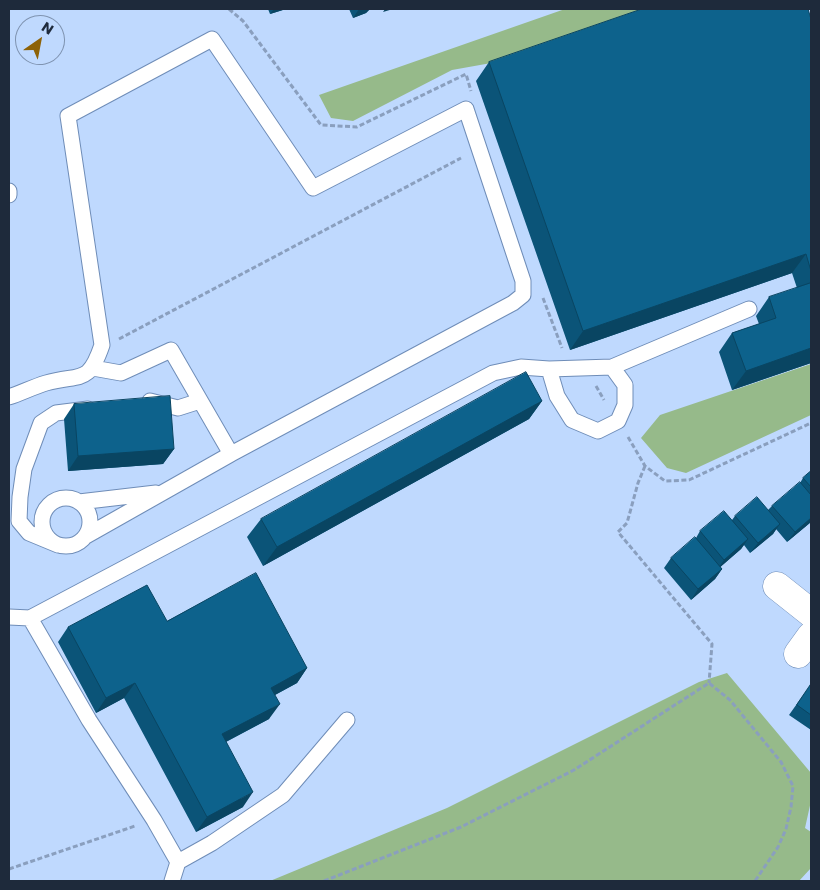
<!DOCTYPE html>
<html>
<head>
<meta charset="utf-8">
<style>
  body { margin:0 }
  #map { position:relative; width:820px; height:890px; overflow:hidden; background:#bfd9fe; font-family:Poppins,sans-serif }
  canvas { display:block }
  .frame { position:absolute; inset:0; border:10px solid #1e2a3b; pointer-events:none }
  .north { position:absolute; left:15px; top:15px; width:50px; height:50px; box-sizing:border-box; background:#bfd9fe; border:1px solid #7f93b0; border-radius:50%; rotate:33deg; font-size:14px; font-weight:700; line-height:20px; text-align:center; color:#1e2a3b }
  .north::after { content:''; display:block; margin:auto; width:18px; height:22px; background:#8d6207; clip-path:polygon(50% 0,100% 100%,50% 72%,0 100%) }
</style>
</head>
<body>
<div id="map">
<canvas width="820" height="890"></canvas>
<div class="frame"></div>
<div class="north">N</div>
</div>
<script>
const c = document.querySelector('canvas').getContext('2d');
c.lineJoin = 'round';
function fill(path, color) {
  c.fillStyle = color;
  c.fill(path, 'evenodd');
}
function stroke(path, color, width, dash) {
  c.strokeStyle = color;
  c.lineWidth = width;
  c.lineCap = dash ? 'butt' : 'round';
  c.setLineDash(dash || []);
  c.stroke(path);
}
fill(new Path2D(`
  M565 9H662L536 55 452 70 353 121 331 118 319 95Z
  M811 364V415L686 473 667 468 641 438 660 415Z
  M727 673 811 773V801L805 828 811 832V868L799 881H270L447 808 699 682Z`), '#96ba8a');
const lane = new Path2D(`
  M9 191V195
  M549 369 557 396 572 420 598 431 618 421 625 405V385L612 367
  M9 397C21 393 33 387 46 383 81 373 88 386 102 345L68 116 212 39 313 188 466 109 523 281V295L513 303 231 454 171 350 121 373 93 368
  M150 401 178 408 200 401
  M42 522a24 24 0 1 1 48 0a24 24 0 1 1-48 0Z
  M79 502 156 493
  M86 536 231 454
  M58 545 29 533 19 521 20 497 24 469 41 423 56 413 88 409
  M9 617 30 618 493 373 521 367 549 369 612 367 749 309
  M30 618 89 720 154 820 178 862 172 881
  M178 862 212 843 283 795 347 720`);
const street = new Path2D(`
  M777 586 811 613
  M798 654 811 636`);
stroke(lane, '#6f8db8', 17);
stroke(street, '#6f8db8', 29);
stroke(new Path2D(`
  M229 9 243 21 321 125 357 127 466 74 471 91
  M543 298 562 348
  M119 339 461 158
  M596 386 604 400
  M628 437 645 466 665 481 689 480 811 423
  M645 466 638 483 627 523 618 532 712 644 709 683
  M9 869 135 826
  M324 881 461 827 574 770 709 683 730 700 781 762 793 786 791 807 786 829 778 847 755 881`), '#8a9fbe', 3, [5, 2.5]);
stroke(lane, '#fff', 15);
stroke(street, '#fff', 28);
fill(new Path2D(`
  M268 9H286L270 14Z
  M349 9H370L366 13 353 18Z
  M811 19V363L732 390 719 352 732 333 759 324 756 316 769 297 797 288 792 273 570 350 476 81 489 62Z
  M542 401 529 419 263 566 247 537 261 519Z
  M74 404 174 449 163 464 68 471 64 419Z
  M811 471V522L787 542 776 529 773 534 750 553 744 545 741 549 720 567 722 569 715 579 691 600 664 568 671 558 696 538 700 531 732 520 735 516 768 510 772 506 800 483 803 478Z
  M167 621 307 668 297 683 275 695 269 719 226 742 243 807 196 832 124 698 96 713 58 642 68 627Z
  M811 684V730L789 715Z`), '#0b5478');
fill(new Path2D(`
  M274 9H286L270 14Z
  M359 9H370L366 13 353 18Z
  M385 9H393L383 12Z
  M806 254 792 273 570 350 583 331Z
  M811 348V363L732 390 746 371Z
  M542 401 529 419 263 566 277 547Z
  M174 449 163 464 68 471 78 456Z
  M811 518V522L787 542 795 532Z
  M780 524 773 534 750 553 758 543Z
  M748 539 741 549 717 570 724 560Z
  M722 569 715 579 691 600 698 589Z
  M307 668 297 683 260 703 271 688Z
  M135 683 124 698 96 713 106 698Z
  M280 704 269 719 212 749 222 734Z
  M253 792 243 807 196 832 207 817Z`), '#094562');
const building = new Path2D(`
  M642 9H808L811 19V271L806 254 583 331 489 62Z
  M811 283V348L746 371 732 333 776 318 769 297Z
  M526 372 542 401 277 547 261 519Z
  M170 396 174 449 78 456 74 404Z
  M811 471V487L803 478Z
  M800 482 811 495V518L795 532 772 506Z
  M757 497 780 524 758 543 735 516Z
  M724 511 748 539 724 560 700 531Z
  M695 537 722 569 698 589 671 558Z
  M256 573 307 668 271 688 280 704 222 734 253 792 207 817 135 683 106 698 68 627 147 585 167 621Z
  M811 684V715L797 705Z`);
fill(building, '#0d628c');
stroke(building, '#094562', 1);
</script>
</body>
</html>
